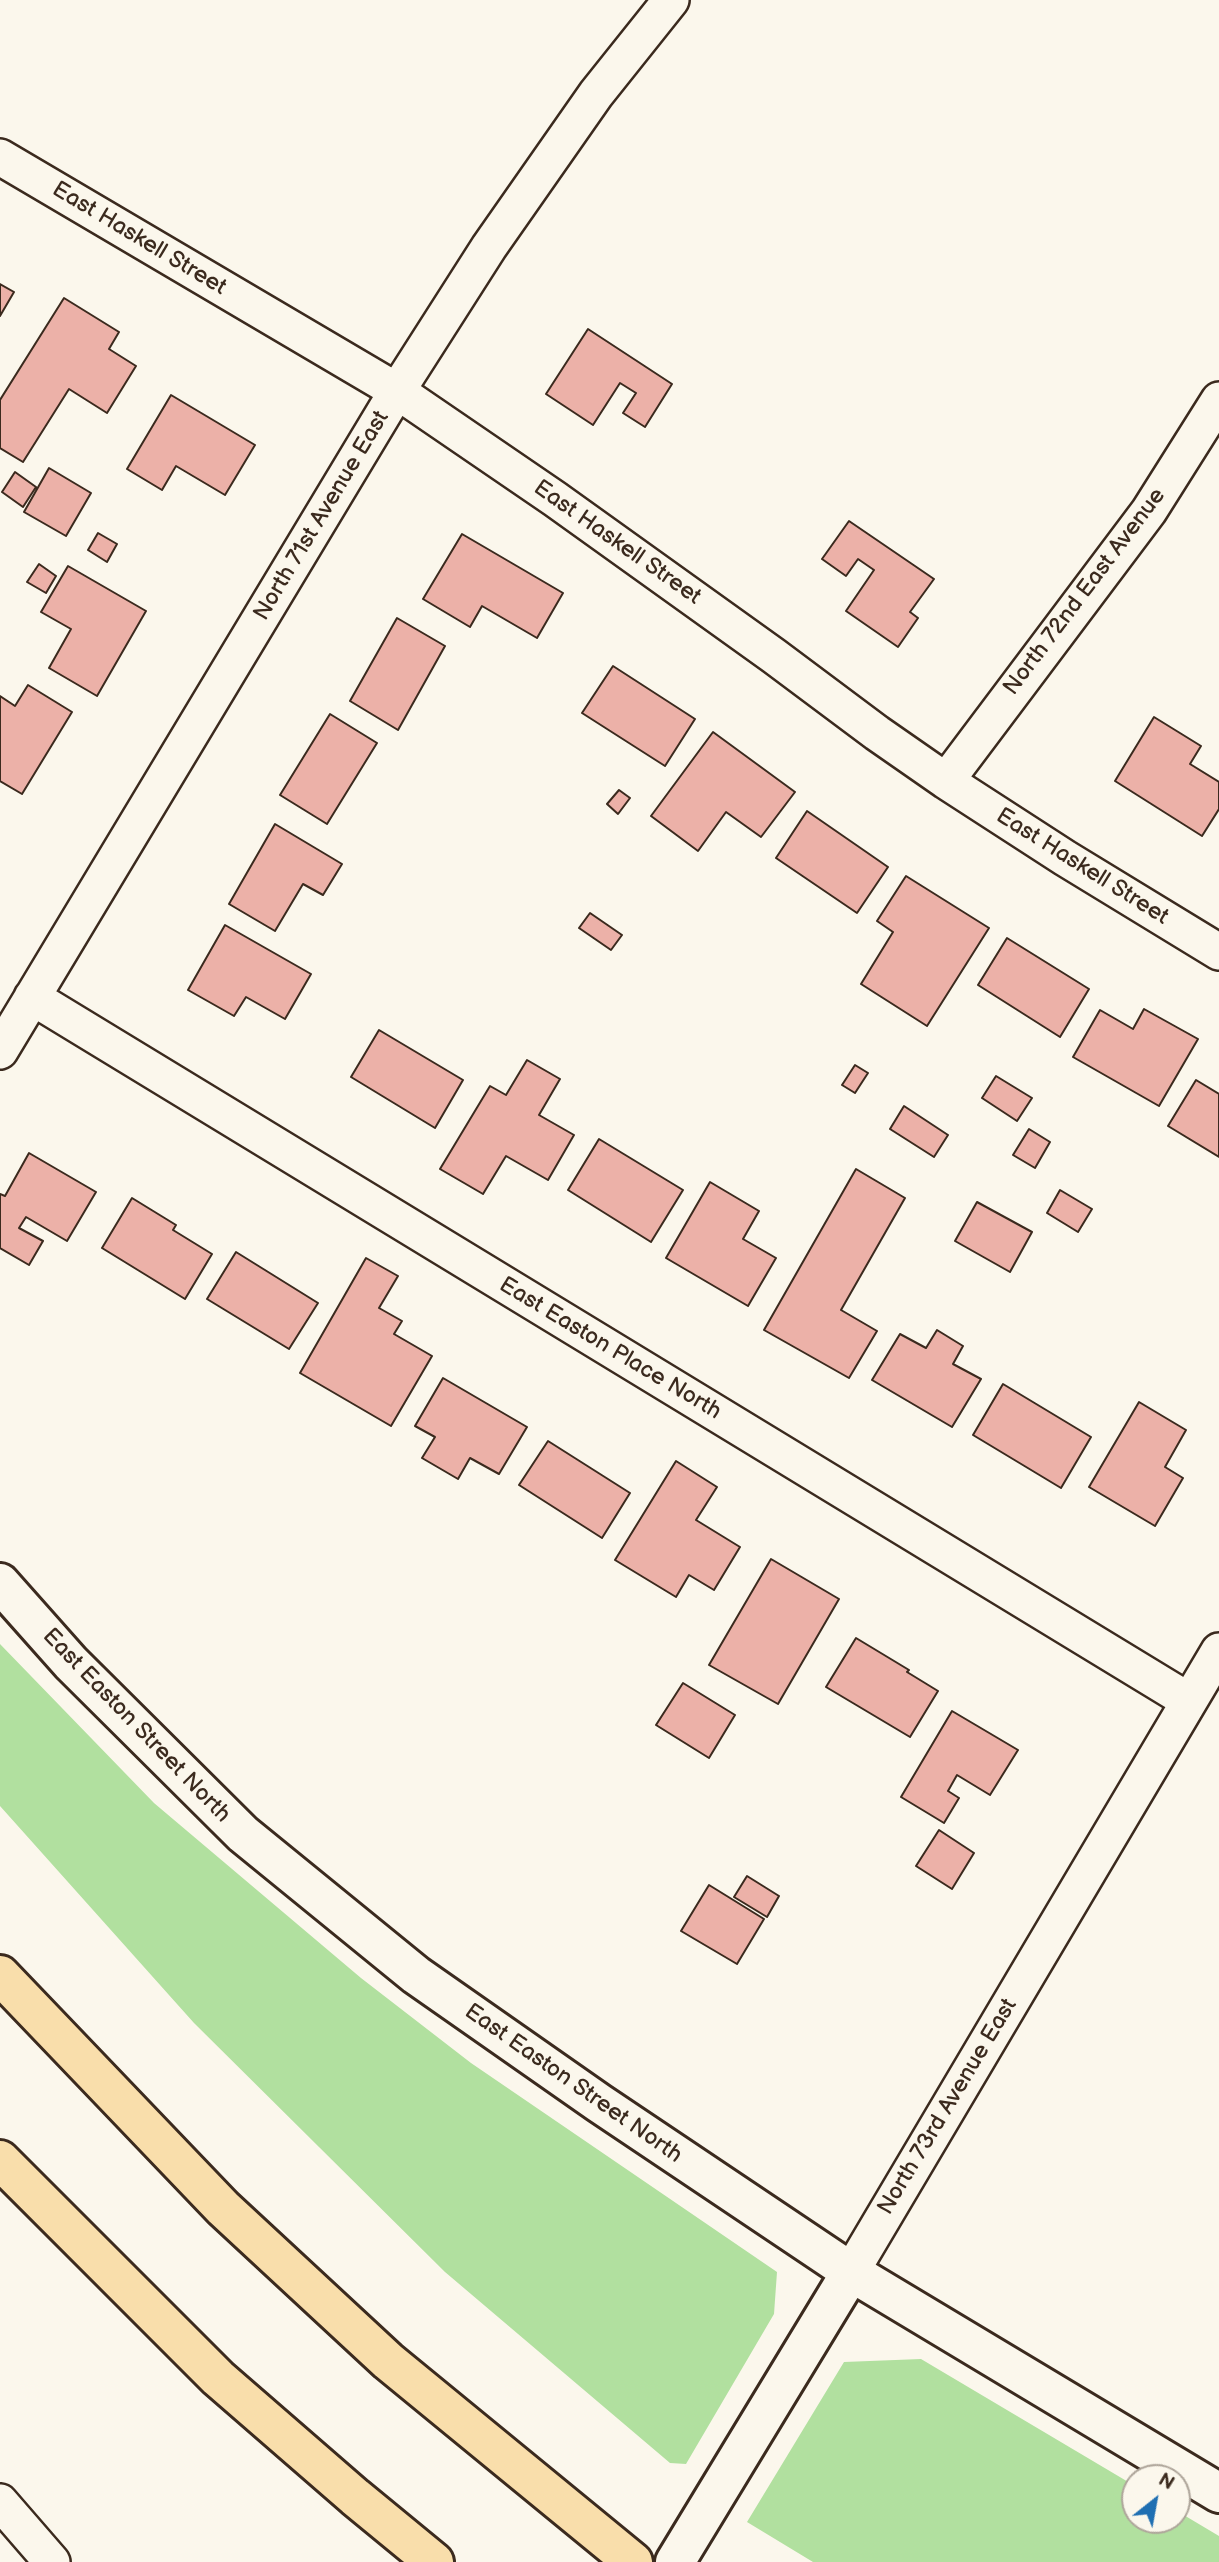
<!DOCTYPE html>
<html>
<head>
<meta charset="utf-8">
<style>
  body { margin:0 }
  #map { position:relative; width:1219px; height:2562px; overflow:hidden; background:#fbf7ec; font-family:"Balsamiq Sans",sans-serif }
  canvas { display:block }
  .north { position:absolute; left:1121px; top:2464px; width:70px; height:70px; box-sizing:border-box; background:#fbf7ec; border:2px solid #aea59a; border-radius:50%; rotate:31deg; font-size:19px; font-weight:700; line-height:28px; text-align:center; color:#3b2a1e }
  .north::after { content:''; display:block; margin:auto; width:24px; height:32px; background:#1f6fb2; clip-path:polygon(50% 0,100% 100%,50% 72%,0 100%) }
</style>
</head>
<body>
<div id="map">
<canvas width="1219" height="2562"></canvas>
<div class="north">N</div>
</div>
<script>
const c = document.querySelector('canvas').getContext('2d');
c.lineJoin = 'round';
function fill(path, color) {
  c.fillStyle = color;
  c.fill(path, 'evenodd');
}
function stroke(path, color, width, dash) {
  c.strokeStyle = color;
  c.lineWidth = width;
  c.lineCap = dash ? 'butt' : 'round';
  c.setLineDash(dash || []);
  c.stroke(path);
}
function write(font, color, halo, rows, align = 'center') {
  c.font = font + ' "Balsamiq Sans",sans-serif';
  c.lineWidth = 5;
  c.setLineDash([]);
  c.textBaseline = 'middle';
  c.strokeStyle = halo;
  c.fillStyle = color;
  for (const [text, x, y, turn = 0] of rows) {
    c.save();
    c.translate(x, y);
    c.rotate((+turn || 0) * Math.PI / 180);
    c.textAlign = isNaN(turn) ? turn : align;
    if (halo) c.strokeText(text, 0, 0);
    c.fillText(text, 0, 0);
    c.restore();
  }
}
fill(new Path2D(`
  M0 1644 154 1803 361 1978 471 2063 777 2272 774 2314 686 2464 670 2463 445 2272 194 2023 0 1806Z
  M921 2359 1135 2486V2520H1177V2511L1219 2536V2562H813L747 2522 844 2362Z`), '#b1e09f');
const building = new Path2D(`
  M0 284 14 292 0 316Z
  M64 298 119 332 109 349 136 366 107 413 69 389 23 462 0 448V400Z
  M588 329 672 384 645 427 623 413 636 393 620 383 593 425 546 394Z
  M171 395 255 445 225 495 176 466 162 490 127 469Z
  M49 468 91 493 66 536 24 512Z
  M15 472 36 487 23 507 2 492Z
  M849 521 934 579 910 612 918 618 898 647 846 611 874 570 858 559 846 576 822 559Z
  M98 533 117 544 107 562 88 550Z
  M462 534 563 593 537 638 482 606 470 627 423 599Z
  M39 564 56 576 46 593 27 582Z
  M68 566 146 611 97 696 49 668 71 629 41 612Z
  M397 618 445 646 398 730 350 701Z
  M613 666 695 719 665 766 582 713Z
  M28 685 72 712 22 794 0 781V696L15 706Z
  M330 714 377 743 327 824 280 795Z
  M1154 717 1201 746 1190 764 1219 782V809L1202 836 1115 781Z
  M713 732 795 792 761 837 726 812 698 851 651 816Z
  M619 790 630 798 618 814 607 804Z
  M807 811 888 867 857 913 776 858Z
  M275 824 342 864 323 895 303 884 275 931 229 904Z
  M906 876 989 928 927 1026 861 984 893 932 877 921Z
  M590 913 622 935 611 950 579 928Z
  M225 925 311 974 285 1019 246 997 234 1016 188 990Z
  M1007 938 1089 989 1060 1037 978 985Z
  M1144 1009 1198 1039 1159 1106 1073 1057 1100 1010 1133 1029Z
  M379 1030 463 1080 435 1128 351 1077Z
  M527 1060 560 1079 539 1115 574 1135 548 1180 506 1156 483 1194 440 1169 490 1086 506 1095Z
  M855 1065 868 1073 855 1093 842 1085Z
  M996 1076 1032 1098 1017 1121 982 1098Z
  M1196 1080 1219 1094V1157L1168 1126Z
  M904 1106 948 1135 934 1157 890 1129Z
  M1029 1129 1050 1142 1035 1168 1013 1155Z
  M599 1139 683 1190 651 1242 568 1190Z
  M29 1153 96 1192 67 1241 26 1217 19 1228 43 1241 29 1265 0 1248V1194L5 1196Z
  M856 1169 905 1198 841 1310 877 1331 849 1378 764 1330Z
  M710 1182 759 1211 743 1239 776 1258 748 1306 666 1258Z
  M1060 1190 1092 1209 1078 1232 1047 1213Z
  M132 1198 176 1225 173 1230 212 1254 185 1299 102 1248Z
  M977 1202 1032 1232 1010 1272 955 1241Z
  M236 1252 318 1303 289 1349 207 1299Z
  M366 1258 398 1276 379 1308 402 1321 394 1334 432 1356 391 1426 300 1373Z
  M937 1330 963 1346 953 1364 981 1379 952 1427 872 1380 900 1334 926 1348Z
  M443 1378 527 1427 499 1474 470 1458 458 1479 422 1458 435 1437 415 1426Z
  M1003 1384 1091 1437 1061 1488 973 1435Z
  M1139 1402 1186 1430 1165 1467 1183 1478 1155 1526 1089 1487Z
  M548 1441 630 1493 602 1538 519 1485Z
  M676 1461 717 1487 696 1520 740 1547 714 1590 689 1575 676 1597 615 1560Z
  M771 1559 839 1599 778 1704 709 1665Z
  M856 1638 909 1670 907 1672 938 1691 910 1737 826 1687Z
  M683 1683 735 1715 709 1758 656 1725Z
  M952 1711 1018 1750 990 1795 957 1775 948 1791 959 1798 944 1823 901 1797Z
  M939 1830 974 1853 952 1889 916 1866Z
  M747 1876 779 1896 767 1917 734 1897Z
  M709 1885 764 1919 737 1964 681 1931Z`);
fill(building, '#ecb1a8');
stroke(building, '#3b2a1e', 2);
const minor = new Path2D(`
  M0 157 397 391 555 499 774 656 877 733 946 781 1065 858 1219 952
  M946 781 1149 511 1219 400
  M32 997 1189 1701
  M0 1051 397 391 489 247 596 94 671 0
  M851 2272 1219 1651
  M0 2502 52 2562`);
const tertiary = new Path2D(`
  M0 1583 71 1663 243 1834 416 1975 599 2103 851 2272 1219 2493
  M675 2562 851 2272`);
const motorway = new Path2D(`
  M0 1975 223 2208 388 2361 633 2562
  M0 2160 218 2378 355 2497 434 2562`);
stroke(minor, '#3b2a1e', 40);
stroke(tertiary, '#3b2a1e', 44);
stroke(motorway, '#3b2a1e', 44);
stroke(minor, '#fbf7ec', 35);
stroke(tertiary, '#fbf7ec', 38);
stroke(motorway, '#f9deab', 38);
write('23px', '#3b2a1e', '#fbf7ec', [
  ["East Haskell Street",139,239,31],
  ["North 71st Avenue East",322,516,-59],
  ["East Haskell Street",617,543,35],
  ["North 72nd East Avenue",1085,592,-53],
  ["East Haskell Street",1082,867,32],
  ["East Easton Place North",610,1349,31],
  ["East Easton Street North",136,1726,46],
  ["East Easton Street North",573,2084,35],
  ["North 73rd Avenue East",948,2107,-59]
]);
</script>
</body>
</html>
